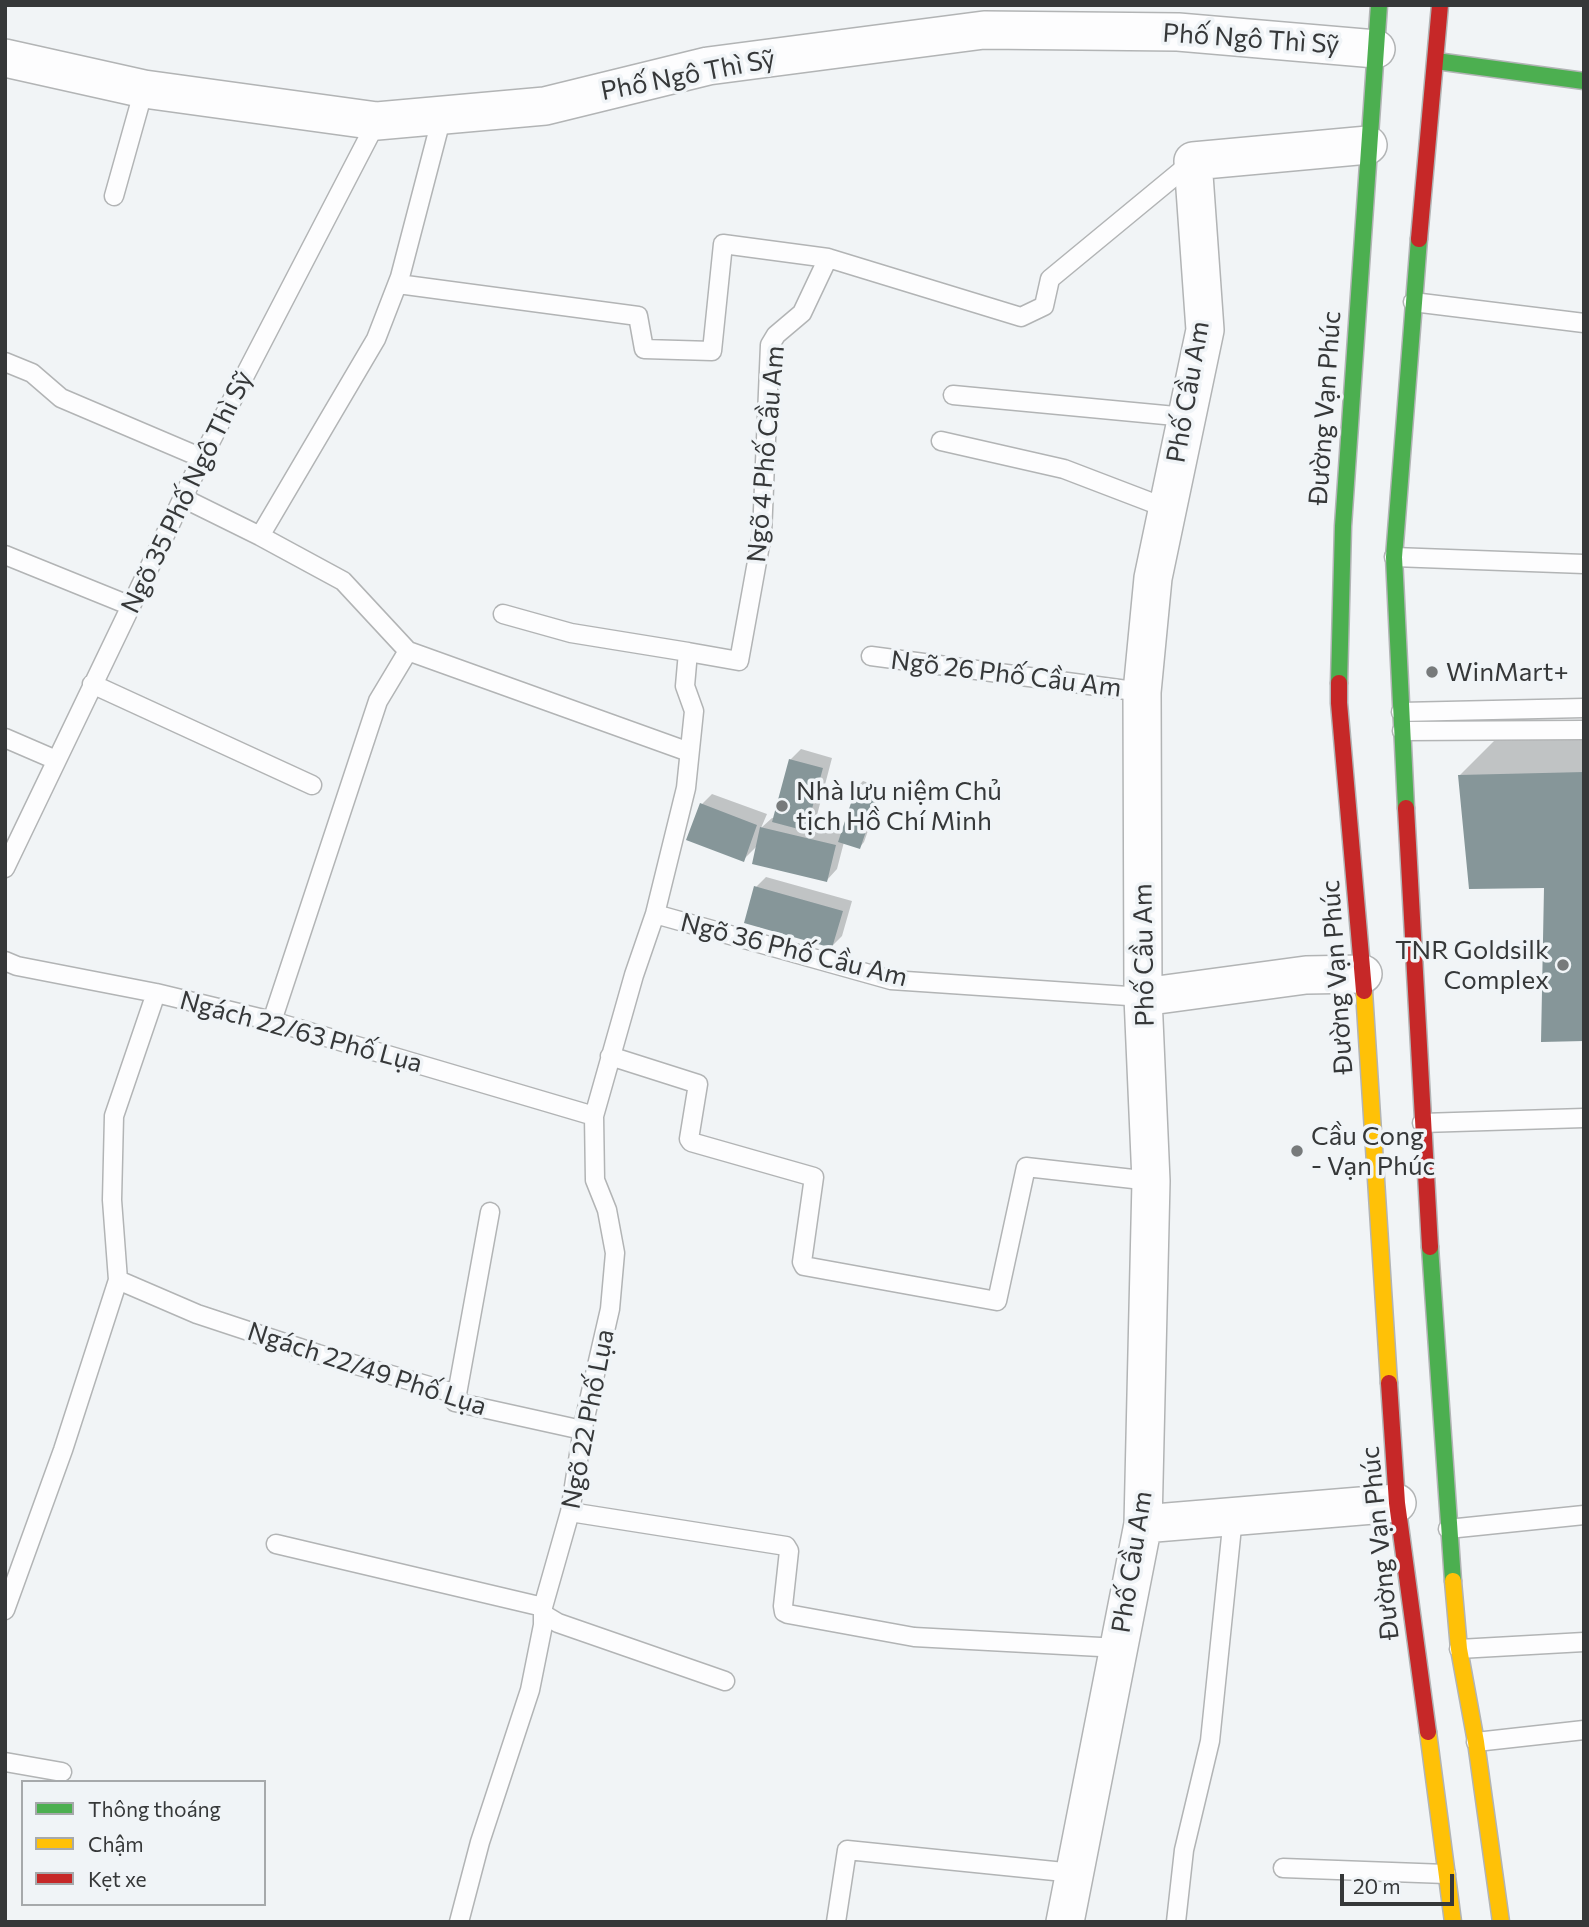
<!DOCTYPE html>
<html>
<head>
<meta charset="utf-8">
<style>
  body { margin:0 }
  #map { position:relative; width:1589px; height:1927px; overflow:hidden; background:#f1f4f6; font-family:Commissioner,sans-serif }
  canvas { display:block }
  .frame { position:absolute; inset:0; border:7px solid #363839; pointer-events:none }
  .legend { position:absolute; left:21px; top:1780px; width:245px; height:126px; box-sizing:border-box; background:#f0f4f7; border:2px solid #a6a9ab; margin:0; padding:9px 12px; list-style:none; font-size:21px; color:#363839 }
  .legend li { display:flex; align-items:center; gap:14px; height:35px }
  .legend b { width:35px; border:2px solid #a6a9ab }
  .scale { position:absolute; left:1340px; top:1874px; width:114px; height:32px; box-sizing:border-box; border:4px solid #363839; border-top:0; padding-left:9px; font-size:21px; line-height:24px; white-space:nowrap; color:#363839; -webkit-text-stroke:5px #f0f4f7; paint-order:stroke }
</style>
</head>
<body>
<div id="map">
<canvas width="1589" height="1927"></canvas>
<div class="frame"></div>
<ul class="legend">
<li><b style="height:9px;background:#4caf50"></b>Thông thoáng</li>
<li><b style="height:9px;background:#ffc107"></b>Chậm</li>
<li><b style="height:9px;background:#c62828"></b>Kẹt xe</li>
</ul>
<div class="scale">20 m</div>
</div>
<script>
const c = document.querySelector('canvas').getContext('2d');
c.lineJoin = 'round';
function fill(path, color) {
  c.fillStyle = color;
  c.fill(path, 'evenodd');
}
function stroke(path, color, width, dash) {
  c.strokeStyle = color;
  c.lineWidth = width;
  c.lineCap = dash ? 'butt' : 'round';
  c.setLineDash(dash || []);
  c.stroke(path);
}
function write(font, color, halo, rows, align = 'center') {
  c.font = font + ' Commissioner,sans-serif';
  c.lineWidth = 7;
  c.setLineDash([]);
  c.textBaseline = 'middle';
  c.strokeStyle = halo;
  c.fillStyle = color;
  for (const [text, x, y, turn = 0] of rows) {
    c.save();
    c.translate(x, y);
    c.rotate((+turn || 0) * Math.PI / 180);
    c.textAlign = isNaN(turn) ? turn : align;
    if (halo) c.strokeText(text, 0, 0);
    c.fillText(text, 0, 0);
    c.restore();
  }
}
fill(new Path2D(`
  M1584 724V1040L1546 886 1459 776 1509 726Z
  M801 749 832 758 816 819 808 826 843 834 858 786 863 781 883 788 864 842 860 847 844 842 837 869 827 880 758 845 743 860 702 804 712 794 767 814 761 828 772 818H775L790 760Z
  M766 877 852 901 842 936 832 946 756 887Z`), '#0003');
fill(new Path2D(`
  M789 759 823 768 806 831 772 822Z
  M1584 772V1041L1541 1042 1544 888 1469 889 1458 775Z
  M857 785 879 793 860 849 838 842Z
  M700 803 757 825 744 862 686 840Z
  M760 827 836 845 827 882 752 864Z
  M754 886 843 911 832 948 744 923Z`), '#869699');
const lane = new Path2D(`
  M114 196 144 89
  M398 284 638 316 644 349 712 351 723 244 828 258 1021 317 1044 306 1050 279 1193 161
  M1413 302 1584 323
  M5 362 32 373 61 398 202 458
  M953 395 1186 417
  M941 441 1064 469 1166 508
  M183 498 260 536 343 581 408 651
  M260 536 376 339 400 277 442 116
  M5 555 131 606
  M1394 557 1584 564
  M503 614 571 633 688 652
  M871 656 1142 692
  M92 684 312 785
  M1401 712 1584 708
  M1402 731 1584 730
  M5 738 56 760
  M5 868 202 458 377 121
  M655 914 891 980 1143 997
  M5 961 17 966 156 993 272 1021 594 1116
  M272 1021 378 701 408 651 689 752
  M610 1056 698 1084 689 1139 691 1142 814 1177 802 1262 804 1266 997 1301 1026 1167 1151 1181
  M1422 1123 1584 1118
  M118 1280 197 1314 318 1354 457 1394 455 1402 582 1430
  M457 1394 490 1212
  M570 1512 786 1546 789 1551 783 1606 784 1612 788 1614 914 1637 1119 1648
  M1448 1529 1584 1515
  M276 1544 543 1607
  M5 1610 63 1450 118 1280 112 1200 114 1116 156 993
  M543 1614 558 1623 725 1681
  M1459 1649 1584 1642
  M1476 1742 1584 1730
  M5 1762 62 1772
  M1283 1868 1446 1874
  M459 1922 480 1842 530 1690 543 1625V1607L570 1512 584 1422 610 1309 615 1253 607 1210 595 1180 594 1116 634 975 655 914 686 788 694 711 685 686 688 652 739 661 762 534 770 345 776 335 802 313 828 258
  M836 1922 847 1850 1074 1873
  M1176 1922 1184 1850 1210 1741 1233 1517`);
const street = new Path2D(`
  M5 58 144 89 377 121 545 106 708 66 984 30 1178 32 1376 49
  M1143 997 1306 975 1363 974
  M1143 1524 1397 1503
  M1065 1922 1143 1524 1151 1181 1143 997 1142 692 1153 578 1205 330 1193 161 1368 145`);
const fast = new Path2D(`
  M1436 61 1584 81
  M1339 683 1343 526 1379 5
  M1406 808 1394 557 1419 239
  M1430 1247 1453 1581`);
const slow = new Path2D(`
  M1364 991 1389 1383
  M1453 1581 1459 1649 1476 1742 1501 1922
  M1428 1732 1453 1922`);
const jam = new Path2D(`
  M1419 239 1440 5
  M1339 683V703L1364 991
  M1406 808 1430 1247
  M1389 1383 1397 1503 1428 1732`);
stroke(lane, '#b2b4b5', 21);
stroke(street, '#b2b4b5', 40);
stroke(fast, '#b2b4b5', 19);
stroke(slow, '#b2b4b5', 19);
stroke(jam, '#b2b4b5', 19);
stroke(lane, '#fdfdfe', 18);
stroke(street, '#fdfdfe', 37);
stroke(fast, '#4caf50', 16);
stroke(slow, '#ffc107', 16);
stroke(jam, '#c62828', 16);
for (const [x, y, r, color] of [
  [1432,672,7,"#777a7b"],
  [782,806,7,"#777a7b"],
  [1563,965,7,"#777a7b"],
  [1297,1151,7,"#777a7b"]
]) {
  const dot = new Path2D();
  dot.arc(x, y, r, 0, 2 * Math.PI);
  c.fillStyle = color;
  c.fill(dot);
  stroke(dot, '#f0f4f7', 2.5);
}
write('26px', '#363839', '#f0f4f7', [
  ["Phố Ngô Thì Sỹ",1251,39,4],
  ["Phố Ngô Thì Sỹ",688,75,-11],
  ["Phố Cầu Am",1188,392,-80],
  ["Đường Vạn Phúc",1325,408,-86],
  ["Ngõ 4 Phố Cầu Am",766,454,-85],
  ["Ngõ 35 Phố Ngô Thì Sỹ",187,492,-64],
  ["Ngõ 26 Phố Cầu Am",1006,674,7],
  ["Ngõ 36 Phố Cầu Am",794,950,14],
  ["Phố Cầu Am",1144,955,-91],
  ["Đường Vạn Phúc",1337,977,-94],
  ["Ngách 22/63 Phố Lụa",301,1032,15],
  ["Ngách 22/49 Phố Lụa",367,1369,18],
  ["Ngõ 22 Phố Lụa",588,1419,-79],
  ["Đường Vạn Phúc",1380,1543,-96],
  ["Phố Cầu Am",1132,1562,-81]
]);
write('26px', '#363839', '#f0f4f7', [
  ["WinMart+",1446,672],
  ["Nhà lưu niệm Chủ",796,791],
  ["tịch Hồ Chí Minh",796,821],
  ["TNR Goldsilk",1549,950,"right"],
  ["Complex",1549,980,"right"],
  ["Cầu Cong",1311,1136],
  ["- Vạn Phúc",1311,1166]
], 'left');
</script>
</body>
</html>
